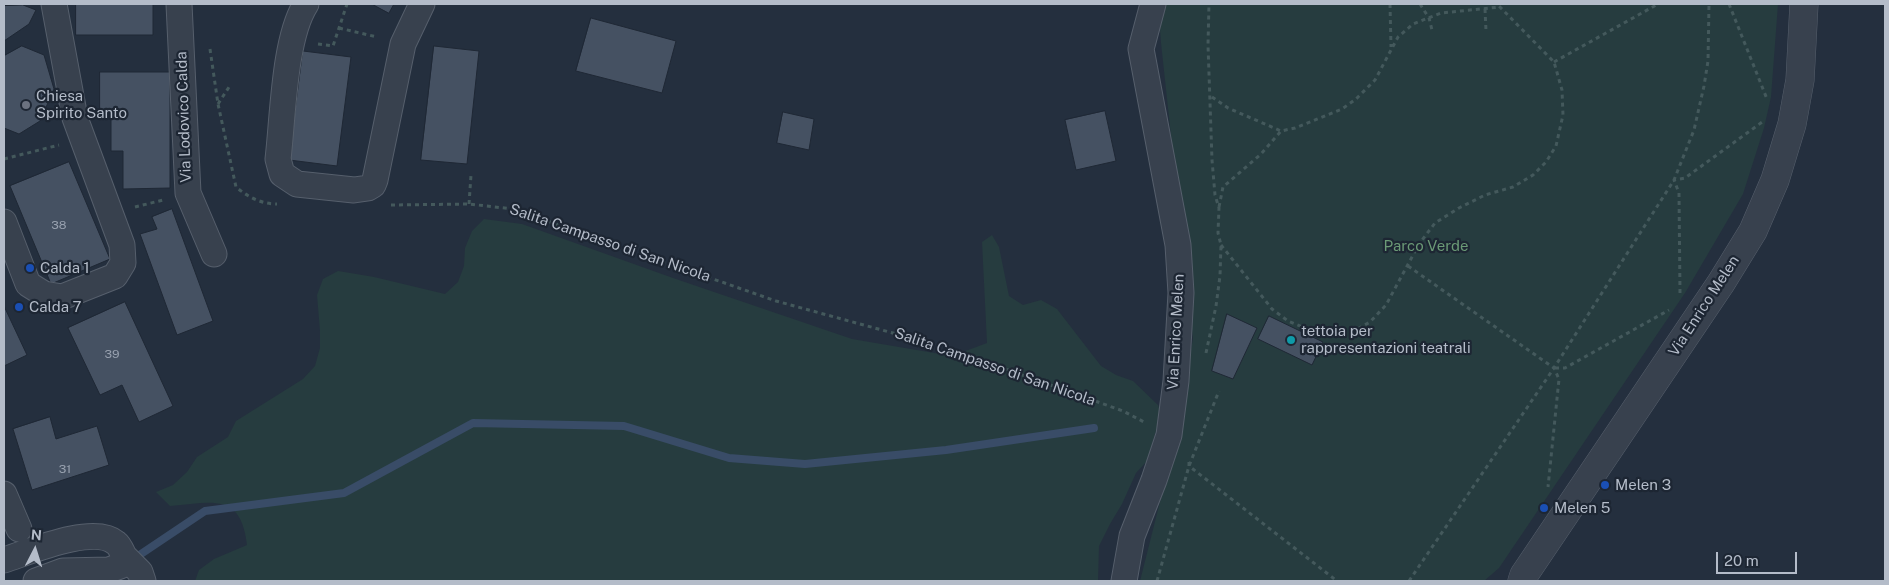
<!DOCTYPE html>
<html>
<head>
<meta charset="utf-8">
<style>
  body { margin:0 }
  #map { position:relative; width:1889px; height:585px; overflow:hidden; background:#242f3e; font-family:"Public Sans",sans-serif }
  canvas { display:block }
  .frame { position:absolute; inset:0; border:5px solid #b4bcc9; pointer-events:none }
  .north { position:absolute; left:10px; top:525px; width:50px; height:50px; -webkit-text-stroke:4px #1d2633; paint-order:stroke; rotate:5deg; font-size:14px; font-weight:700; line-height:20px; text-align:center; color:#b4bcc9 }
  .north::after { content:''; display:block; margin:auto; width:18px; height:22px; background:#b4bcc9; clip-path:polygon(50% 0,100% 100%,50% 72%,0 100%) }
  .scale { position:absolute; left:1716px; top:552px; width:81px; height:22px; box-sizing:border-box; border:2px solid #b4bcc9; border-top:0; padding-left:6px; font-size:15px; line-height:18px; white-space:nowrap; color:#b4bcc9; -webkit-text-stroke:4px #1d2633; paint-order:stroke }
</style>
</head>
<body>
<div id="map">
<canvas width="1889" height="585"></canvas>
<div class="frame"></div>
<div class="north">N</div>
<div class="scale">20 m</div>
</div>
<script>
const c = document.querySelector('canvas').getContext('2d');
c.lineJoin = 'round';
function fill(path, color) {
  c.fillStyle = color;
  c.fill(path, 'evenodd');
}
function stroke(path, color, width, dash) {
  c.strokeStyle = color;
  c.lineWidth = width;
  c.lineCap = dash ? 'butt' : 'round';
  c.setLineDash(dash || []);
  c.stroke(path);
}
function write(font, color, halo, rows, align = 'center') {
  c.font = font + ' "Public Sans",sans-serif';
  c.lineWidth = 4.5;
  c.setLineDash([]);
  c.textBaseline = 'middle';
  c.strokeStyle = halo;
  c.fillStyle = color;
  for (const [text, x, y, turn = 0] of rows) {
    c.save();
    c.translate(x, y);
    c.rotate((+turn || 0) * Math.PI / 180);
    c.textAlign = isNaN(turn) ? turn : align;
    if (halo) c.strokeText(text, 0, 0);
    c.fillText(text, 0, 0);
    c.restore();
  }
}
fill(new Path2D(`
  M1165 4H1778L1771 97 1764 128 1743 194 1685 293 1499 568 1484 581H1140L1163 490 1193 339 1161 43 1160 29Z
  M484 219 522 224 673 278 852 339 952 356 987 343 982 242 992 235 999 247 1009 296 1023 305 1041 300 1057 309 1101 366 1116 375 1133 381 1158 405 1161 414 1147 461 1136 473 1122 504 1110 524 1099 546 1098 581H195L199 570 214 559 247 545C241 491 211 503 170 506L156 492 173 485 187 472 197 457 228 437 236 421 303 379 315 366 320 348V331L317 295 323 279 338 271 374 277 445 294 458 282 464 266 465 248 472 231Z`), '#263c3f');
stroke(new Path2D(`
  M132 560 205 511 344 493 473 423 624 426 729 458 805 464 946 450 1094 428`), '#394c67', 8);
const building = new Path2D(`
  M76 4H153V35H76Z
  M372 4H394L389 13Z
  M23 5 36 10 29 24 4 41V6Z
  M591 18 676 41 662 93 576 71Z
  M22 46 44 55 54 89 40 121 19 134 4 128V56Z
  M434 46 479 51 467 164 421 160Z
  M303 51 351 57 337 166 289 160Z
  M100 72H170V188L123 189V151H111V116H100Z
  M1105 111 1116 161 1076 170 1065 120Z
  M783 112 814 119 809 150 777 143Z
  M69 162 110 259 51 284 10 186Z
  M172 209 213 321 177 335 140 234 157 229 152 217Z
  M125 302 173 406 139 422 122 385 100 395 68 328Z
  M4 306 27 355 4 366Z
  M1227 314 1257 328 1233 379 1212 371Z
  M1269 316 1323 342 1312 365 1258 339Z
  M50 417 56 439 97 426 109 465 32 490 13 429Z`);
fill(building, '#455162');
stroke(building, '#1f2835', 1);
const minor = new Path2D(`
  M179 4 188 193 214 254
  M306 4C284 38 283 117 278 159L282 174 297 184 354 190 368 188 373 185 375 180 403 44 422 4
  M4 222 28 284 44 294 62 297 115 276 123 263 122 245 75 118 54 4
  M4 494 19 529
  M124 556 140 572 143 581
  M4 560C29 552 94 524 116 543 120 546 122 552 124 556L120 566 109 570 63 571 36 581
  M1124 581 1132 536 1154 480 1169 435 1176 381 1181 293 1178 245 1141 49 1153 4`);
const tertiary = new Path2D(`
  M1522 581 1524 575 1721 283 1753 231 1775 180 1792 124 1800 80 1804 4`);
stroke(minor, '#565f6c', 27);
stroke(tertiary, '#565f6c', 29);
stroke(new Path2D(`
  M1390 4 1391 47
  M1420 4 1429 18 1432 30
  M1729 4 1767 99
  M1485 9 1486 31
  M339 28 377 37
  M318 44 333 46 347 4
  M210 49 218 104 236 187C248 197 261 204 277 204
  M1554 62 1658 4
  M1212 97 1228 108 1281 131
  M218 104 231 84
  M4 159 59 145
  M469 204 471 175
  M391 205 469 204 513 209 776 301 944 347 1123 411 1146 423
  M135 207 163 200
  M1219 207 1223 187 1261 154 1281 131 1295 128 1342 109 1356 99 1375 80 1398 37 1413 24 1441 13 1500 7
  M1221 245 1272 309 1288 321 1322 335 1337 336 1354 331 1370 322 1386 305 1419 244 1435 223 1459 208 1485 195 1513 187 1533 175 1546 162 1556 146 1563 115 1562 90 1554 62 1497 4
  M1408 266 1554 368 1559 379 1548 487
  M1680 293 1679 193 1674 180 1685 178 1765 120
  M1206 353 1216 306 1220 276 1221 245 1218 233 1219 208 1215 195 1212 160 1208 45 1209 4
  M1555 368H1565L1669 310
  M1189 462V466L1337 581
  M1157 581 1189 466 1219 391
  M1409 581 1554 368 1674 180 1694 130 1704 86 1708 61 1709 4`), '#44595c', 3, [4, 4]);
stroke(minor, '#38414e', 25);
stroke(tertiary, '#38414e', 28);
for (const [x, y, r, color] of [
  [26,105,5,"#6b7280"],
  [30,268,5,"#1a4fb4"],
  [19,307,5,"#1a4fb4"],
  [1291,340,5,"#0f9aa8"],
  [1605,485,5,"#1a4fb4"],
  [1544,508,5,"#1a4fb4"]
]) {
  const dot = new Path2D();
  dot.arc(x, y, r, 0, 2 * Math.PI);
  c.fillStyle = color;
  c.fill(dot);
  stroke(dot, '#1d2633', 2);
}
write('12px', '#98a1af', null, [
  ["38",59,225],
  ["39",112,354],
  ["31",65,469]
]);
write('15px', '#b4bcc9', '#1d2633', [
  ["Chiesa",36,96],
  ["Spirito Santo",36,113],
  ["Calda 1",40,268],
  ["Calda 7",29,307],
  ["tettoia per",1301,331],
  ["rappresentazioni teatrali",1301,348],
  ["Melen 3",1615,485],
  ["Melen 5",1554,508]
], 'left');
write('15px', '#b4bcc9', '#1d2633', [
  ["Via Lodovico Calda",184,117,-92],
  ["Salita Campasso di San Nicola",610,243,19],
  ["Via Enrico Melen",1704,306,-57],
  ["Via Enrico Melen",1176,332,-87],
  ["Salita Campasso di San Nicola",995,367,19]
]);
write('15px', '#6b9a76', '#1d2633', [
  ["Parco Verde",1426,246]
]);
</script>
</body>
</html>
